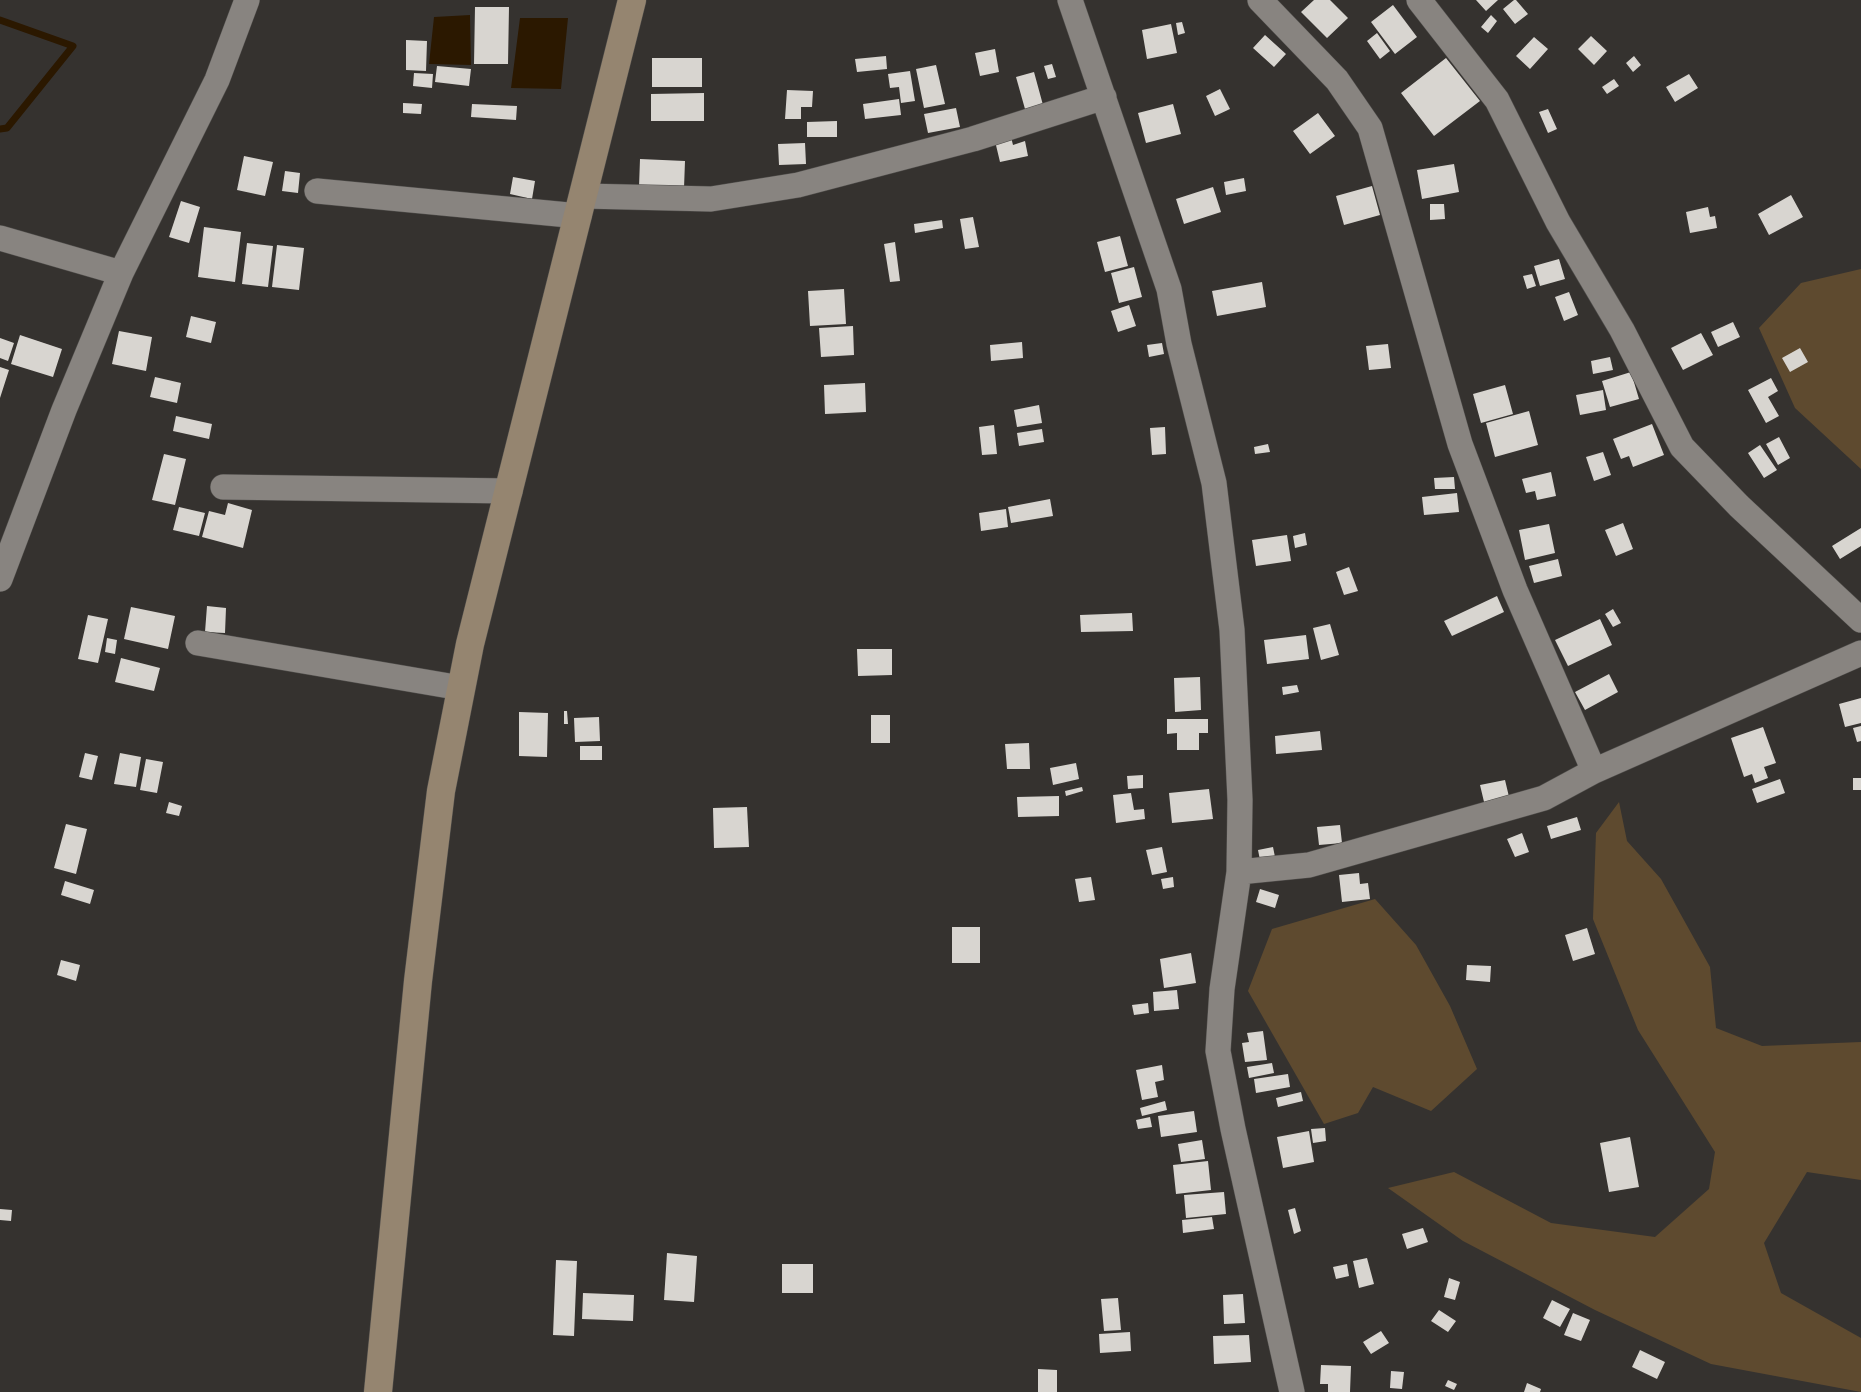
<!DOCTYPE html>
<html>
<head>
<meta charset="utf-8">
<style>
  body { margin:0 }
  canvas { display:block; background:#35322f }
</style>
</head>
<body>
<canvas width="1861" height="1392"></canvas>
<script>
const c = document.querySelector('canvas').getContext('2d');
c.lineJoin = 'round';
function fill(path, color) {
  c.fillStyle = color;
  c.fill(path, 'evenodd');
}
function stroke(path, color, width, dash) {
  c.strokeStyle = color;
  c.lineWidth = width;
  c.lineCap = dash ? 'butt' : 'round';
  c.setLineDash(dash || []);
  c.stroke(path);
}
fill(new Path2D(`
  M1861 269V469L1795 408 1759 328 1801 283Z
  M1619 802 1627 841 1661 879 1710 967 1716 1028 1762 1046 1861 1042V1180L1807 1172 1764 1243 1781 1293 1861 1338V1392L1711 1364 1595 1310 1463 1241 1388 1188 1454 1172 1551 1223 1655 1237 1709 1189 1715 1152 1638 1030 1593 919 1596 833Z
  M1375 899 1416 945 1450 1006 1477 1069 1431 1111 1373 1087 1358 1113 1324 1124 1248 991 1272 929Z`), '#5e4a2f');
fill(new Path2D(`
  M470 15 471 65 429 64 434 17Z
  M520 18H568L561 89 511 88Z`), '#2b1800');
stroke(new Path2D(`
  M0 20 73 46 7 128 0 129`), '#2b1800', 7);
fill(new Path2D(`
  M1314 0H1330L1348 18 1327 38 1301 12Z
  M1476 0H1498L1486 11Z
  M1514 0H1516L1528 14 1515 24 1503 9Z
  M1393 5 1417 37 1395 54 1371 22Z
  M475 7H509L508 64H474Z
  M1491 15 1497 21 1488 33 1481 27Z
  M1182 22 1185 33 1178 35 1176 23Z
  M1171 24 1177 53 1147 59 1142 30Z
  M1377 33 1390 51 1380 59 1367 41Z
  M1265 35 1286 54 1274 67 1253 48Z
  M1591 36 1607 51 1594 65 1578 49Z
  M1534 37 1548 49 1530 69 1516 56Z
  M406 40 427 41 426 71 406 70Z
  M995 49 999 72 980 76 975 53Z
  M886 56 887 69 857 72 855 59Z
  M1634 56 1641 65 1633 72 1626 63Z
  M652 58H702V87H652Z
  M1446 58 1480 101 1434 136 1401 93Z
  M1052 64 1056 77 1048 79 1044 66Z
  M936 65 945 104 924 108 916 69Z
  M437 66 471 69 469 86 435 82Z
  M910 71 915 101 901 103 899 87 890 88 888 74Z
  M1034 72 1043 105 1025 109 1016 77Z
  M414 73 433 74 432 88 413 86Z
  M1689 74 1698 88 1675 102 1666 87Z
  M1614 79 1619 86 1607 94 1602 87Z
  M1220 89 1230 109 1215 116 1206 96Z
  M787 90 813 91 812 107H801V119H785Z
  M704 93V121H651V94Z
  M899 99 901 115 865 119 863 104Z
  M403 103 422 104 421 114 403 113Z
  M472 104 517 106 516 120 471 117Z
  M1173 104 1181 134 1146 143 1138 113Z
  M956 108 960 127 928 133 924 114Z
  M1548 109 1557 129 1548 133 1539 112Z
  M1318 113 1335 136 1310 154 1293 131Z
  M837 121V137H807V122Z
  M1011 137 1013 145 1025 141 1028 156 1000 162 995 141Z
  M805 143 806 164 779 165 778 144Z
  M244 156 273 162 265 196 237 190Z
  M640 159 685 161 684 188 639 187Z
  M1454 164 1459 192 1422 199 1417 170Z
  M285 171 300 173 298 193 282 191Z
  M513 177 535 181 532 199 510 194Z
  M1244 178 1246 191 1226 195 1224 182Z
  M1372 186 1380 215 1344 225 1336 196Z
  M1213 187 1221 212 1184 224 1176 199Z
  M1791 195 1803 217 1769 235 1758 214Z
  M181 201 200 207 189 243 169 237Z
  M1430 204H1444L1445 219 1430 220Z
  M1708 207 1710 217 1715 216 1717 228 1690 233 1686 212Z
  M973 217 979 247 965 249 960 219Z
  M942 220 943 228 915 233 914 224Z
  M204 227 241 232 235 282 198 277Z
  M1120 236 1128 266 1105 272 1097 242Z
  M895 242 900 281 890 282 884 244Z
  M247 243 273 246 268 287 242 284Z
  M277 245 304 248 299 290 272 287Z
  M1559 259 1565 279 1540 286 1534 266Z
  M1134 267 1142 297 1119 303 1111 273Z
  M1532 274 1536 286 1527 289 1523 276Z
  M1262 282 1266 307 1217 316 1212 291Z
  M844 289 846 324 810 326 808 291Z
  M1569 292 1578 315 1564 321 1555 297Z
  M1129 305 1136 326 1118 332 1111 311Z
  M191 316 216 322 211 343 186 337Z
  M1733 322 1740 337 1718 347 1711 332Z
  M853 326 854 355 821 357 819 328Z
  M119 331 152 337 146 371 112 364Z
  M1701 333 1713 355 1683 370 1671 348Z
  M20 335 62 349 53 377 11 364Z
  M0 338 14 343 8 361 0 358Z
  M1022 342 1023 358 991 361 990 345Z
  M1162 343 1164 354 1149 357 1147 345Z
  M1388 344 1391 368 1369 370 1366 346Z
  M1800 348 1808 362 1790 372 1782 358Z
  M1610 357 1613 370 1593 374 1591 361Z
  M0 367 9 370 0 398Z
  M1631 372 1639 399 1610 407 1602 381Z
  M155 377 181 383 177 403 150 397Z
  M1771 378 1778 391 1768 397 1779 416 1766 423 1748 390Z
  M865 383 866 412 825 414 824 385Z
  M1505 385 1513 414 1481 423 1473 394Z
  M1603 390 1606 410 1580 415 1576 395Z
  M1039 405 1042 423 1017 427 1014 410Z
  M1529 411 1538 445 1495 457 1486 423Z
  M176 416 212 424 209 439 173 431Z
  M1652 424 1664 455 1633 467 1629 456 1621 459 1613 439Z
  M994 425 997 454 982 455 979 427Z
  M1165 427 1166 454 1152 455 1150 428Z
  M1042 429 1044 442 1019 446 1017 433Z
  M1779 437 1790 458 1778 465 1766 444Z
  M1268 444 1270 452 1255 454 1254 447Z
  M1760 445 1777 470 1764 478 1748 453Z
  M1603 452 1611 475 1594 481 1586 457Z
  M164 454 186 459 175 505 152 500Z
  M1551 472 1556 496 1537 500 1535 491 1526 493 1522 479Z
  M1454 477 1455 489H1435L1434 478Z
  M1457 493 1459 512 1424 515 1422 497Z
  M1050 499 1053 516 1011 523 1008 507Z
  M228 503 252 510 243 548 202 537 209 511 225 515Z
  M179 507 205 513 199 536 173 530Z
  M1006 509 1008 527 981 531 979 513Z
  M1623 523 1633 549 1616 556 1605 530Z
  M1549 524 1555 553 1525 560 1519 530Z
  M1861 528V546L1840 559 1832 546Z
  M1305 533 1307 545 1295 548 1293 536Z
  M1287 535 1291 561 1256 566 1252 540Z
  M1558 559 1562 576 1534 583 1529 566Z
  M1349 567 1358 591 1344 595 1336 572Z
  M1497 596 1504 612 1452 636 1444 621Z
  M207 606 226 608 225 633 205 632Z
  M131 607 175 616 168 649 124 639Z
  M1613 609 1621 623 1613 627 1605 614Z
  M1132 613 1133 631 1081 632 1080 615Z
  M88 615 108 619 98 663 78 659Z
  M1600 619 1612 645 1568 666 1555 640Z
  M1330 624 1339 655 1321 660 1313 628Z
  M1306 635 1309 659 1267 664 1264 640Z
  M107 638 117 640 115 654 105 652Z
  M857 649H892V675L858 676Z
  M121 658 160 668 154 691 115 682Z
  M1609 674 1618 692 1585 710 1575 692Z
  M1200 677 1201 710 1175 712 1174 678Z
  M1297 685 1299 692 1283 695 1282 687Z
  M1861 698V723L1845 727 1839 704Z
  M564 711H567L568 724H564Z
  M519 712 548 713 547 757 519 756Z
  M871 715H890V743H871Z
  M599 717 600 741 575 742 574 718Z
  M1167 719H1208V733H1199V750H1177V733L1167 734Z
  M1861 726V741L1857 742 1853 728Z
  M1763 727 1776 763 1764 767 1768 778 1755 783 1752 774 1744 777 1731 738Z
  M1320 731 1322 750 1276 754 1275 736Z
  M1029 743 1030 769H1007L1005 744Z
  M580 746H602V760H580Z
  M85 753 98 756 92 780 79 777Z
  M120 753 141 757 136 787 114 784Z
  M146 759 163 762 157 793 140 790Z
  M1076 763 1079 779 1053 785 1050 768Z
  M1143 775V788L1128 789 1127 776Z
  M1853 778H1861V790H1853Z
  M1780 779 1785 793 1757 803 1752 789Z
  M1505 780 1510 801 1485 806 1480 785Z
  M1082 787 1083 791 1066 796 1065 791Z
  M1209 789 1213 819 1172 823 1169 793Z
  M1131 793 1134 810 1144 809 1145 819 1116 823 1113 795Z
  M1059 796V816L1018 817 1017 797Z
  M169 802 182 806 179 816 166 813Z
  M747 807 749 847 714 848 713 808Z
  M1577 817 1581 830 1551 839 1547 826Z
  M66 824 87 829 76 874 54 868Z
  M1340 825 1342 843 1319 845 1317 827Z
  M1522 833 1529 852 1515 857 1507 839Z
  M1162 847 1167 872 1152 875 1146 850Z
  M1273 847 1276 862 1261 865 1258 850Z
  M1359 873 1360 884 1368 883 1370 899 1342 902 1339 875Z
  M1091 877 1095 900 1079 902 1075 879Z
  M1173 877 1174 887 1163 889 1161 879Z
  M65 881 94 890 90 904 61 895Z
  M1260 889 1279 895 1275 908 1256 902Z
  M952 927H980V963H952Z
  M1587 928 1595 954 1573 961 1565 935Z
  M1191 953 1196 983 1164 988 1160 959Z
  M61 960 80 965 76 981 57 975Z
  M1467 965 1491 966 1490 982 1466 980Z
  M1177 990 1179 1009 1154 1011 1153 992Z
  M1148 1003 1149 1013 1134 1015 1132 1005Z
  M1263 1031 1267 1060 1245 1062 1242 1043 1249 1042 1247 1033Z
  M1272 1063 1274 1073 1249 1078 1247 1067Z
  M1162 1065 1164 1080 1155 1082 1158 1097 1142 1100 1136 1070Z
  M1288 1074 1290 1087 1256 1093 1254 1079Z
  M1301 1092 1303 1101 1278 1107 1276 1098Z
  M1165 1101 1167 1110 1142 1116 1140 1108Z
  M1194 1111 1197 1132 1161 1137 1158 1116Z
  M1150 1117 1152 1127 1138 1129 1136 1120Z
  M1325 1128 1326 1141 1313 1143 1311 1129Z
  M1309 1131 1314 1162 1283 1168 1277 1137Z
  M1630 1137 1639 1187 1609 1192 1600 1143Z
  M1202 1140 1205 1159 1181 1162 1178 1144Z
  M1208 1161 1211 1190 1176 1194 1173 1165Z
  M1224 1192 1226 1214 1186 1218 1184 1195Z
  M1295 1208 1301 1231 1294 1234 1288 1210Z
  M0 1209 12 1210 11 1221 0 1220Z
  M1212 1217 1214 1229 1183 1233 1182 1220Z
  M1423 1228 1428 1242 1407 1249 1402 1234Z
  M667 1253 697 1256 694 1302 664 1300Z
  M1367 1258 1374 1284 1359 1288 1353 1261Z
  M556 1260 577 1261 574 1336 553 1335Z
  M782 1264H813V1293H782Z
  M1347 1264 1349 1276 1336 1279 1333 1267Z
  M1449 1278 1460 1282 1455 1300 1444 1297Z
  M583 1293 634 1295 633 1321 582 1319Z
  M1243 1294 1245 1323 1224 1324 1223 1295Z
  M1118 1298 1121 1330 1104 1331 1101 1299Z
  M1552 1300 1570 1309 1560 1327 1543 1318Z
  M1439 1310 1456 1321 1448 1332 1431 1321Z
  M1573 1313 1590 1320 1581 1341 1564 1335Z
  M1381 1331 1389 1343 1371 1354 1363 1342Z
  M1130 1332 1131 1351 1100 1353 1099 1334Z
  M1249 1335 1251 1362 1214 1364 1213 1336Z
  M1640 1350 1665 1362 1657 1379 1632 1367Z
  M1321 1365 1351 1366 1350 1392H1328V1384H1320Z
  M1038 1369 1057 1370V1392H1038Z
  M1391 1371 1404 1372 1402 1389 1390 1388Z
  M1448 1380 1457 1384 1454 1390 1445 1386Z
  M1527 1383 1541 1389 1540 1392H1524Z`), '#d8d5d0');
const minor = new Path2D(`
  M1070 0 1169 289 1179 344 1214 483 1232 630 1240 800 1239 872 1222 989 1218 1051 1233 1129 1292 1392
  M1260 0 1337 80 1370 128 1460 444 1515 590 1594 771
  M1419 0 1497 100 1558 222 1622 330 1682 447 1739 506 1861 620
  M317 191 579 216
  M584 196 711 199 798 185 973 139 1104 97
  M0 238 121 273
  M223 487 510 491
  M0 579 64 410 121 273 217 80 247 0
  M198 643 461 688
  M1239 872 1309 865 1544 798 1594 771 1861 653`);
const secondary = new Path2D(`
  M378 1392 418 981 441 791 470 644 632 0`);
stroke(minor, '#504e4b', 26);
stroke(secondary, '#504e4b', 29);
stroke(minor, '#888480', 25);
stroke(secondary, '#958570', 28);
</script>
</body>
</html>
